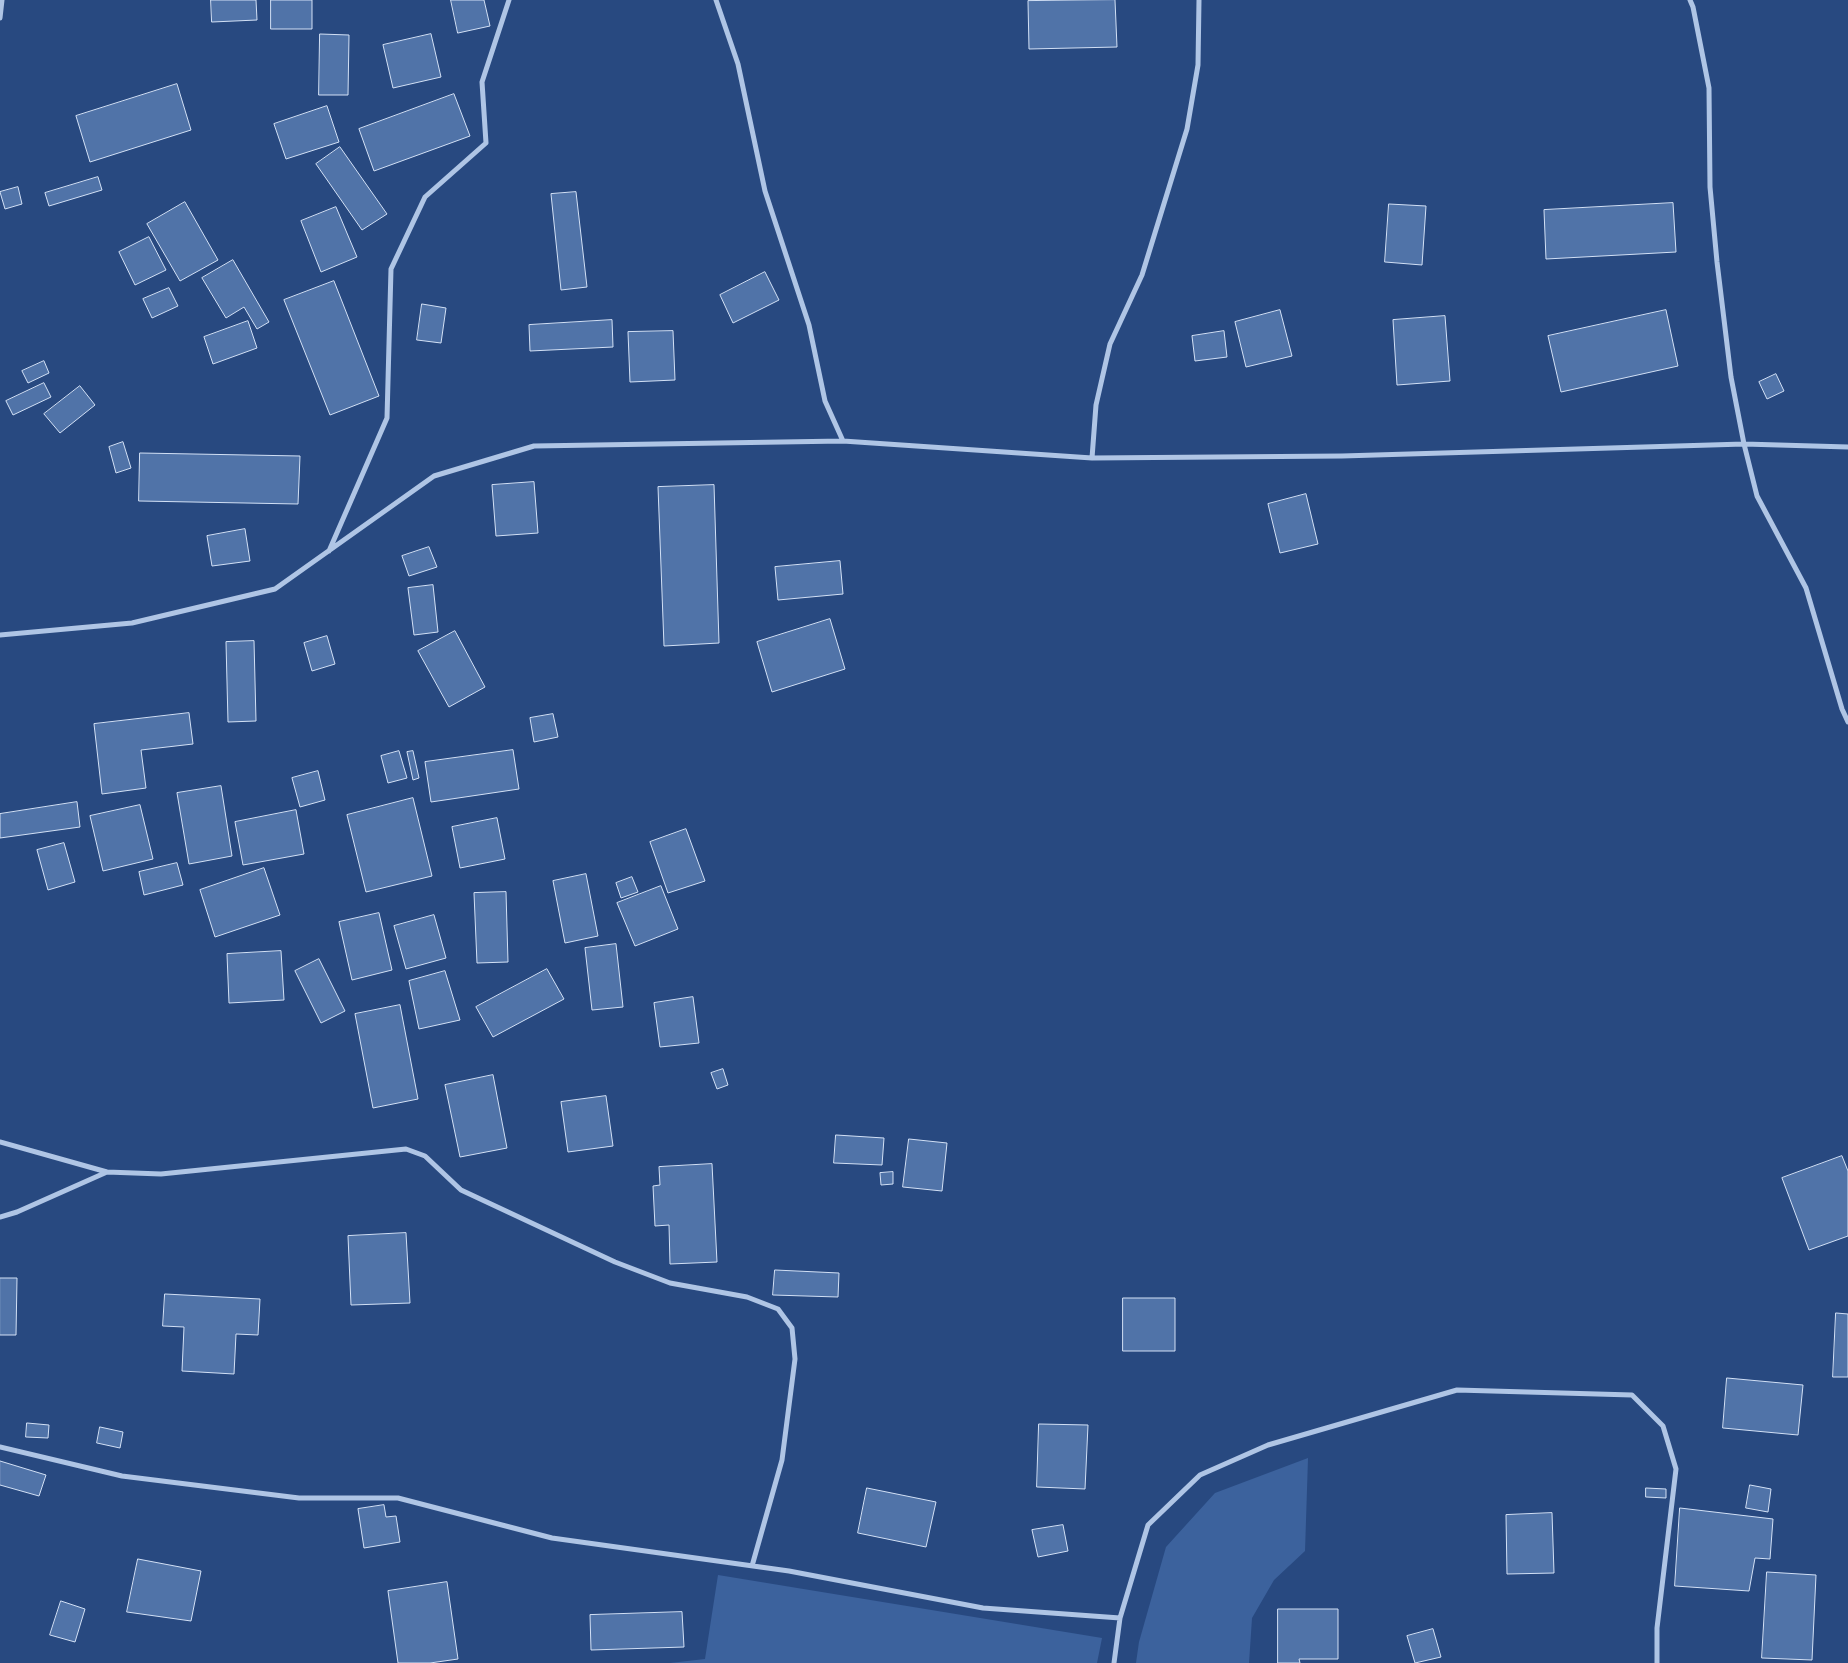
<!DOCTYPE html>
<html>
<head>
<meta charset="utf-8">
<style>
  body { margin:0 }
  canvas { display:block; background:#284980 }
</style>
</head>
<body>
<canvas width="1848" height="1663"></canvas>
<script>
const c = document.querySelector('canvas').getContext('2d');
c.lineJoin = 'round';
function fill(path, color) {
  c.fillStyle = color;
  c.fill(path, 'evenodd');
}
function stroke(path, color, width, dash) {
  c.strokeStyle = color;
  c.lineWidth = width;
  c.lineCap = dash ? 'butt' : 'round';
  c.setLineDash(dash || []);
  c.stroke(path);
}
fill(new Path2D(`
  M1308 1458 1305 1551 1274 1580 1252 1618 1249 1663H1136L1139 1642 1166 1547 1215 1493Z
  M718 1575 1102 1638 1097 1663H670L705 1659Z`), '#3c629d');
const building = new Path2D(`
  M211 0H256L257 20 212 22Z
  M271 0H312V29H271Z
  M451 0H484L490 26 458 33Z
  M1115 0 1117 47 1029 49 1028 1Z
  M320 34 349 35 348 95H319Z
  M431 34 441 77 393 88 383 45Z
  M177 84 191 130 90 162 76 116Z
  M454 94 470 136 374 171 359 129Z
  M327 106 339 142 286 159 274 124Z
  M340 147 387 214 362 230 316 164Z
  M98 177 102 190 49 206 45 193Z
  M18 187 22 204 5 209 0 192Z
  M576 192 587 287 561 290 551 194Z
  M185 202 218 260 180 281 147 224Z
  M1673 203 1676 252 1546 259 1544 210Z
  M1389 204 1426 206 1422 265 1385 262Z
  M336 207 357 257 321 272 301 221Z
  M149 237 166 270 135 285 119 252Z
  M233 260 269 322 257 329 244 307 226 318 202 278Z
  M765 272 779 300 733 323 720 295Z
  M334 281 379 396 330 415 284 300Z
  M169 288 178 306 152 318 143 299Z
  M422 304 446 308 441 343 417 340Z
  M1280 310 1292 356 1246 367 1235 322Z
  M1666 310 1678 366 1561 392 1548 336Z
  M1445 316 1450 381 1397 385 1393 320Z
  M612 320 613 347 530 351 529 325Z
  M248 321 257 348 213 364 204 337Z
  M673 331 675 380 630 382 628 332Z
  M1224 331 1227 357 1195 361 1192 336Z
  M44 361 49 373 28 383 22 371Z
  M1776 374 1784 391 1767 399 1759 382Z
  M44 383 51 397 13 415 6 401Z
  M80 386 95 405 60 433 44 414Z
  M123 442 131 468 116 473 109 447Z
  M140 453 300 456 298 504 139 501Z
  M534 482 538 533 496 536 492 485Z
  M714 485 719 643 664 646 658 487Z
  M1306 494 1318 544 1280 553 1268 504Z
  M245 529 250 561 212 566 207 536Z
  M429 547 437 567 409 576 402 556Z
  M840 561 843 594 778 600 775 567Z
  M433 585 438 632 414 635 408 588Z
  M830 619 845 669 772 692 757 642Z
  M455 631 485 687 449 707 418 651Z
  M327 636 335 664 312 671 304 643Z
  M254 641 256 721 228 722 226 642Z
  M189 713 193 744 141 750 146 788 102 794 94 724Z
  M553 714 558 737 534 742 530 718Z
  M513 750 519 789 431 802 425 762Z
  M399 751 407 778 388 783 381 756Z
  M413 751 419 778 413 780 407 752Z
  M318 771 325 800 300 807 292 778Z
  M221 786 232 856 189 864 177 793Z
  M413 798 432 876 366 892 347 815Z
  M77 802 80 827 0 838V814Z
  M140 805 153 859 103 871 90 816Z
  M296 810 304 854 243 865 235 822Z
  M497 818 505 859 460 868 452 827Z
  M686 829 705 881 668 893 650 842Z
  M64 843 75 882 48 890 37 850Z
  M177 863 183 885 144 895 139 872Z
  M264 868 280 915 215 937 200 890Z
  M586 874 598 936 565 943 553 881Z
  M632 877 638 892 621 898 616 883Z
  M661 886 678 929 635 946 617 903Z
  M506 892 508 962 477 963 474 893Z
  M379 913 392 970 352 980 339 922Z
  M434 915 446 958 406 969 394 926Z
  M616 944 623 1007 592 1010 585 948Z
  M281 951 284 1000 229 1003 227 954Z
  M319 959 345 1011 321 1023 295 971Z
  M547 969 564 999 493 1037 476 1007Z
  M445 971 460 1020 419 1029 409 981Z
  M693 997 699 1043 660 1047 654 1003Z
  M400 1005 418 1099 373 1108 355 1014Z
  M723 1069 728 1085 717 1089 711 1073Z
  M493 1075 507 1148 460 1157 445 1085Z
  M606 1096 613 1146 568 1152 561 1102Z
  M836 1135 884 1138 882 1165 834 1163Z
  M909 1139 947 1143 942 1191 903 1187Z
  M1842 1156 1848 1171V1236L1809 1250 1782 1178Z
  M712 1164 717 1262 670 1264 669 1225 655 1226 653 1186 660 1185 659 1167Z
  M893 1172V1184L881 1185 880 1173Z
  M406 1233 410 1303 351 1305 348 1236Z
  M775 1270 839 1273 838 1297 773 1295Z
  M0 1278H17L16 1335H0Z
  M165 1294 260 1299 258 1335 236 1334 234 1374 182 1371 184 1327 163 1326Z
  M1123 1298H1175V1351H1123Z
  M1836 1313 1848 1314V1377H1833Z
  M1727 1378 1803 1385 1798 1435 1723 1428Z
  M27 1423 49 1425 48 1438 26 1437Z
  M1039 1424 1088 1425 1085 1489 1037 1487Z
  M100 1427 123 1432 120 1448 97 1443Z
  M0 1461 46 1475 39 1496 0 1485Z
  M1750 1485 1771 1489 1768 1512 1746 1508Z
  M867 1488 936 1502 926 1547 858 1533Z
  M1646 1488 1666 1489V1498L1646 1497Z
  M384 1505 386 1517 396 1516 400 1542 364 1548 358 1509Z
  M1680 1508 1773 1519 1770 1559 1755 1558 1749 1591 1675 1586Z
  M1552 1513 1554 1573 1507 1574 1506 1515Z
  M1063 1525 1068 1551 1038 1557 1032 1530Z
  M138 1559 201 1571 191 1621 127 1612Z
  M1767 1572 1816 1575 1812 1660 1762 1658Z
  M447 1582 458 1659 430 1663H398L388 1591Z
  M61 1601 85 1609 75 1642 50 1635Z
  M1278 1609H1338V1659H1299L1300 1663H1278Z
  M682 1612 684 1647 591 1650 590 1615Z
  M1433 1629 1441 1657 1415 1663 1407 1636Z`);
fill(building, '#5073a8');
stroke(building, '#d2e0f5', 1);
stroke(new Path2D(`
  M716 0 738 64 765 191 809 325 825 401 843 441
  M1690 0 1693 7 1709 88 1710 187 1717 262 1731 377 1744 444 1757 496 1806 588 1842 709 1848 722
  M0 18 2 0
  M1092 458 1096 405 1110 344 1142 275 1187 129 1198 65 1199 0
  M329 551 387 418 391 269 425 197 486 143 482 82 509 0
  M0 635 132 623 275 589 434 476 534 446 843 441 1092 458 1342 456 1744 444 1848 447
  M0 1142 107 1172 161 1174 406 1149 425 1156 461 1190 615 1262 670 1283 747 1297 778 1309 792 1328 795 1359 782 1460 752 1566
  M0 1217 17 1212 107 1172
  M0 1447 122 1476 299 1498H398L552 1538 789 1571 983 1608 1120 1618
  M1114 1663 1120 1618 1148 1525 1200 1475 1268 1445 1457 1390 1632 1395 1663 1426 1676 1469 1657 1628V1663`), '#afc5e5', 5);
</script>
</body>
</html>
